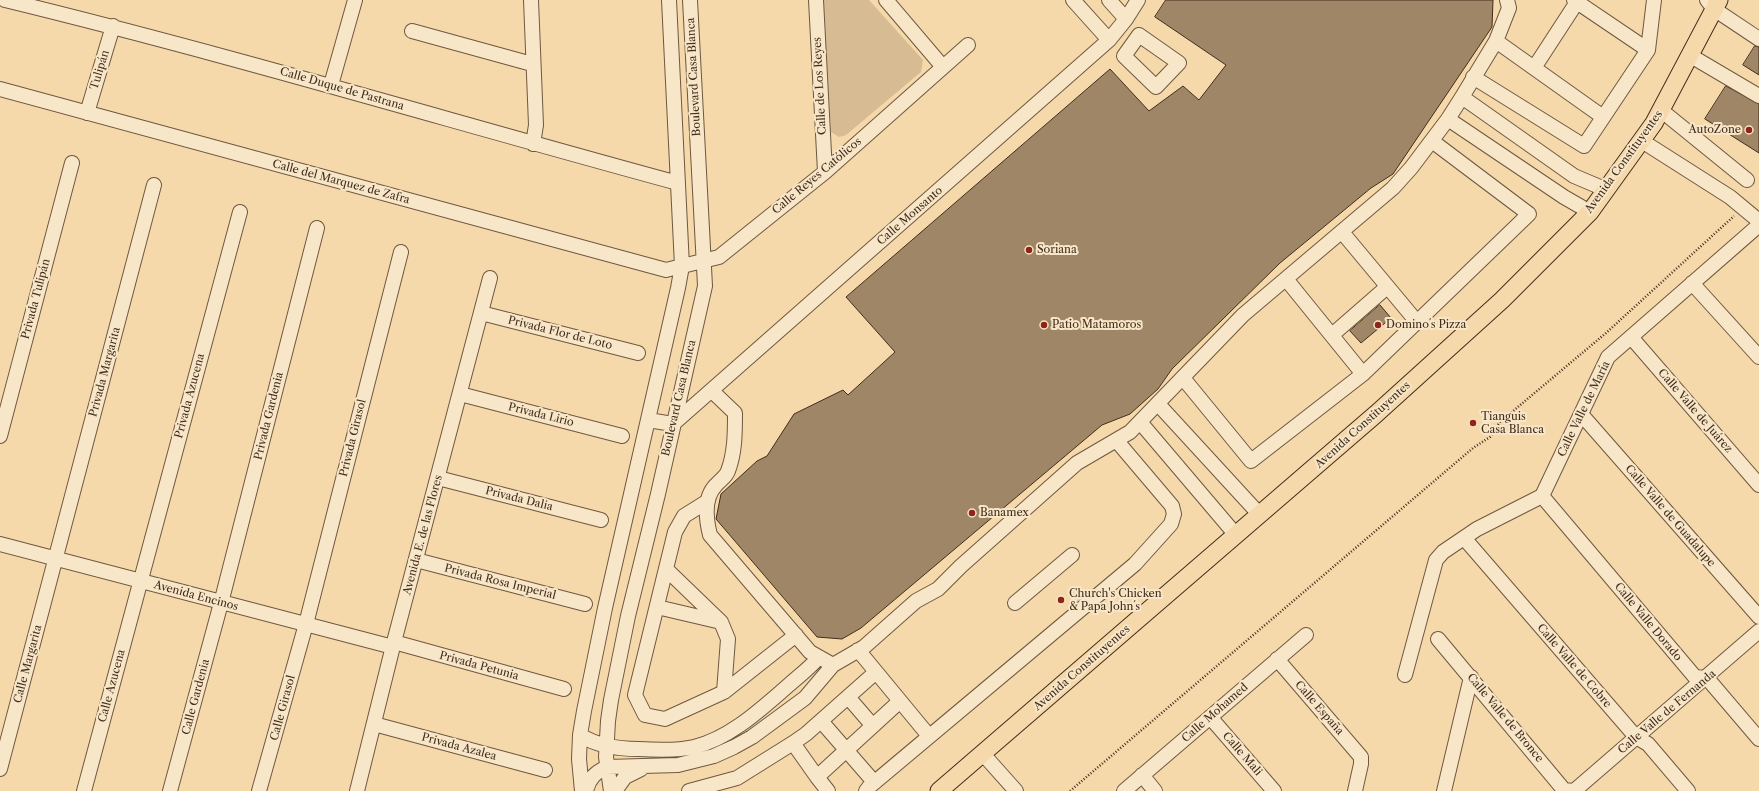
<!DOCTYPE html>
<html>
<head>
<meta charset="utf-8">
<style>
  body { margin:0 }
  canvas { display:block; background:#f5d9ab }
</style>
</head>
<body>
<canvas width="1759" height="791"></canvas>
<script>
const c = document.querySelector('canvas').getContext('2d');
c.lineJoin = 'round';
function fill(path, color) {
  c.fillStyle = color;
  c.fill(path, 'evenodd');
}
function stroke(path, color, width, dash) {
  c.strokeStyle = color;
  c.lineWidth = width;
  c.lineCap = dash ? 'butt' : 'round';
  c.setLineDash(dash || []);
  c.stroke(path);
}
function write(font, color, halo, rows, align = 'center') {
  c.font = font + ' "Libre Caslon Text",serif';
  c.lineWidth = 4;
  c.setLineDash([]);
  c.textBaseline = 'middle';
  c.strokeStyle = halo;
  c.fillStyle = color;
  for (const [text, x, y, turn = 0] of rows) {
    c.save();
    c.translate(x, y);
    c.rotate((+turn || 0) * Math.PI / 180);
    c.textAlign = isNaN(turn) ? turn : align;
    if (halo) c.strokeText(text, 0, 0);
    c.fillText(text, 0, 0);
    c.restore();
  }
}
fill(new Path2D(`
  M823 0H869L923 60 921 72 846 135 839 137 831 132Z`), '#d7bc93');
const building = new Path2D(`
  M1166 0H1493L1492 27 1393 174 1371 188 1280 263 1172 369 1158 389 1130 414 1102 425 861 628 842 639 817 637 716 519 721 494 757 461 767 456 794 414 843 390 848 395 895 352 846 297 1110 69 1149 111 1183 86 1199 100 1226 65 1155 17Z
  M1755 46 1759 47V75L1743 65Z
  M1726 86 1759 104V153L1705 119Z
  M1380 305 1391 318 1361 343 1350 331Z`);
fill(building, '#9f8666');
stroke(building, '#422d1c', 1);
const minor = new Path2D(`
  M5 0C231 55 453 122 678 183
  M531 0 536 125 533 144
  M816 0 825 172
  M886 0 943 67
  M1073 0 1109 40
  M1109 0 1126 19
  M1574 0 1648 50
  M1707 0 1714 9 1759 39
  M412 31 532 64
  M1139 35 1179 63 1156 87 1124 56Z
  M1496 41 1603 117
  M1691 56 1759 96
  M1534 68 1577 2
  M1473 77 1584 146 1648 50 1654 0
  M331 85 355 0
  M0 89 666 270 719 257 825 172 968 45
  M1462 97 1574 176 1607 190
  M1662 111 1747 180
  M87 113 113 26
  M1448 119 1564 197 1590 212
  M1642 141 1730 197 1759 221
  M1342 232 1417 322
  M1286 279 1363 374
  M1692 283 1759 357
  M481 313 638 353
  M1332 335 1387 287
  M1631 337 1759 485
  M1183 378 1251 461 1363 374 1529 214 1432 141
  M712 391 735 413C735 432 735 453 728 471 726 477 720 480 716 485 703 498 706 519 710 535L810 652 833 665 864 647 916 601 938 589 961 566 1077 463 1130 432 1243 315 1393 188 1411 168 1448 119 1462 97 1496 41 1509 8 1507 0
  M460 394 622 436
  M1158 404 1260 515
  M1581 414 1759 617
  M648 420 673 424 1109 40 1126 19 1138 0
  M1140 422 1236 535
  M0 436 72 163
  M438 478 601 520
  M1542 496 1695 677 1707 678 1759 739
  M708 501 684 516 675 532 635 695 645 715 665 719 724 692 796 635
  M1464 538 1636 737 1648 744 1688 791
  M0 544 393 647
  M416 560 585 604
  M666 569 721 622 728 639 724 692
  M1015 603 1072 555
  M657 607 721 622
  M1438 639 1564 790 1574 791
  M394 642 564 689
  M858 650 929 736
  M1277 659 1361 757V764L1355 791
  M1405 675 1436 560 1443 552 1477 529 1542 496 1608 357 1759 225
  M848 697 873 726
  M1210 717 1274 791
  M821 721 874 782
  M374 724 545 770
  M580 735C597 746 618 749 639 749 656 750 677 751 694 747 731 738 762 708 790 684 800 675 811 667 819 657
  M793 743 817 777
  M983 754 1016 791
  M0 769 154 185
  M1142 775 1155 791
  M84 791 240 212
  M170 791 221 603 317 228
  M259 791 306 624 401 252
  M357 791 394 642 490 278
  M582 791 579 759 580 735 584 711 605 608 678 288 682 266 669 0
  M586 791C589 778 596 772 607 767L678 765 714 756 734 747 752 737 805 698 833 665
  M611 791 606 757 608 721 611 700 628 616 658 494 705 286 690 0
  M615 791 625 777 641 769
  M689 791 737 778 793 743 806 734 876 672
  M828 791 817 777 900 701
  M866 791 869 787 1135 564 1171 524 1174 514 1172 506 1116 440
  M1124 791 1306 635
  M1444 791 1471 677
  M1574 791 1759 631`);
const major = new Path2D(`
  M939 791 1376 414 1502 300 1590 212 1654 123 1719 0`);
stroke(minor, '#6f5840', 16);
stroke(major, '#422d1c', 19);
stroke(new Path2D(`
  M1070 791 1473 448 1490 437 1500 422 1606 333 1734 216`), '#422d1c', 2.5, [1, 2]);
stroke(minor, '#f8e6c8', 14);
stroke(major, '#f5d9ab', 17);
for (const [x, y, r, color] of [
  [1749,130,4,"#8f2418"],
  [1029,250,4,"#8f2418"],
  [1044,325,4,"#8f2418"],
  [1378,325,4,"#8f2418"],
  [1473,423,4,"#8f2418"],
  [972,513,4,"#8f2418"],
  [1061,600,4,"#8f2418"]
]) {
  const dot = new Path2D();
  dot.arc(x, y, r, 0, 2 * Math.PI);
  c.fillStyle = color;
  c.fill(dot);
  stroke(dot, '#f8e6c8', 1.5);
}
write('11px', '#422d1c', '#f8e6c8', [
  ["Tulipán",100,70,-73],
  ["Boulevard Casa Blanca",694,77,-93],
  ["Calle de Los Reyes",820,86,-93],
  ["Calle Duque de Pastrana",342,89,16],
  ["Avenida Constituyentes",1624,162,-54],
  ["Calle Reyes Católicos",817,176,-40],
  ["Calle del Marquez de Zafra",341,182,15],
  ["Calle Monsanto",910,216,-41],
  ["Privada Tulipán",36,299,-75],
  ["Privada Flor de Loto",560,333,14],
  ["Privada Margarita",105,372,-75],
  ["Privada Azucena",190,396,-75],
  ["Boulevard Casa Blanca",679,398,-77],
  ["Calle Valle de María",1584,409,-64],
  ["Calle Valle de Juárez",1695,411,49],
  ["Privada Lirio",541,415,14],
  ["Privada Gardenia",269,416,-76],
  ["Avenida Constituyentes",1363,425,-42],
  ["Privada Girasol",353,438,-76],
  ["Privada Dalia",519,499,14],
  ["Calle Valle de Guadalupe",1670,516,49],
  ["Avenida E. de las Flores",423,535,-75],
  ["Privada Rosa Imperial",500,582,14],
  ["Avenida Encinos",196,596,15],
  ["Calle Valle Dorado",1648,622,50],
  ["Calle Margarita",28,664,-75],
  ["Privada Petunia",479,666,15],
  ["Calle Valle de Cobre",1574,666,49],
  ["Avenida Constituyentes",1082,668,-41],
  ["Calle Azucena",112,686,-75],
  ["Calle Gardenia",196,697,-75],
  ["Calle Girasol",283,708,-75],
  ["Calle España",1319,708,49],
  ["Calle Valle de Fernanda",1667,712,-40],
  ["Calle Mohamed",1215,713,-41],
  ["Calle Valle de Bronce",1505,718,50],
  ["Privada Azalea",459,747,15],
  ["Calle Mali",1242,754,49]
]);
write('11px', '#422d1c', '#f8e6c8', [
  ["AutoZone",1741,130,"right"],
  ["Soriana",1037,250],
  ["Patio Matamoros",1052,325],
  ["Domino´s Pizza",1386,325],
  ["Tianguis",1481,417],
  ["Casa Blanca",1481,430],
  ["Banamex",980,513],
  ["Church's Chicken",1069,594],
  ["& Papa John´s",1069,607]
], 'left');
</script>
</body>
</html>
